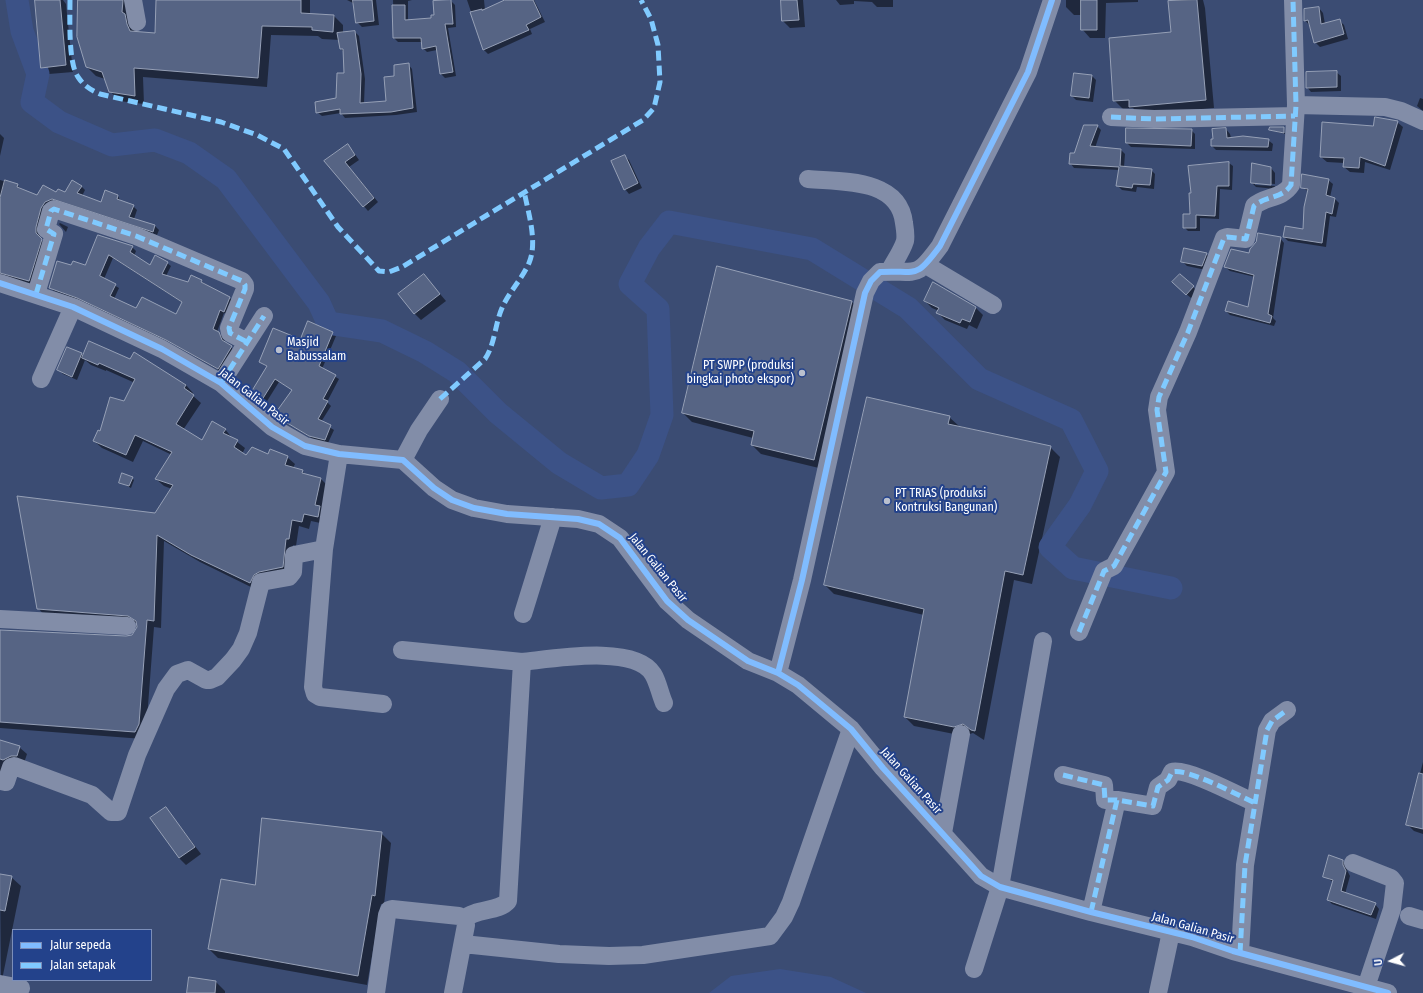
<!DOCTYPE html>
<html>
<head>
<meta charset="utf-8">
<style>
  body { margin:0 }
  #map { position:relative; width:1423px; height:993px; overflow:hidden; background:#3b4c73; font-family:"Fira Sans Condensed",sans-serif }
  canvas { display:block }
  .legend { position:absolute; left:12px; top:929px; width:140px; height:52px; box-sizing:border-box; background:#23428b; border:1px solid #7b8eb9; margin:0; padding:5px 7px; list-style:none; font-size:12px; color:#fff }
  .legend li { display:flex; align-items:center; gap:8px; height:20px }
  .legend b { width:20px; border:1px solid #7b8eb9 }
  .north { position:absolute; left:1371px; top:941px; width:40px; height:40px; -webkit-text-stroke:3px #23428b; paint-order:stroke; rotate:264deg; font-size:11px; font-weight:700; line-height:16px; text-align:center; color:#fff }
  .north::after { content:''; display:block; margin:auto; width:14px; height:18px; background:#fff; clip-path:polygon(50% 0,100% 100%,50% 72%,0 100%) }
</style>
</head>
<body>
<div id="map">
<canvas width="1423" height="993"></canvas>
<ul class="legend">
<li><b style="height:5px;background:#80bcff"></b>Jalur sepeda</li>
<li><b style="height:5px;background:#80caff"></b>Jalan setapak</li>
</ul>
<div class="north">U</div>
</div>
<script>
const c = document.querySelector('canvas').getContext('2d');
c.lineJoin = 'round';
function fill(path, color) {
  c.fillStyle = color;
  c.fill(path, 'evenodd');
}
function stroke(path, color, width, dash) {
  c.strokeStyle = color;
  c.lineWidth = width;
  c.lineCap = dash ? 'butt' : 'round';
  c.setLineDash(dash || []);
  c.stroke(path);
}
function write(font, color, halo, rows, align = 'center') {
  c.font = font + ' "Fira Sans Condensed",sans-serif';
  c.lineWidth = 4;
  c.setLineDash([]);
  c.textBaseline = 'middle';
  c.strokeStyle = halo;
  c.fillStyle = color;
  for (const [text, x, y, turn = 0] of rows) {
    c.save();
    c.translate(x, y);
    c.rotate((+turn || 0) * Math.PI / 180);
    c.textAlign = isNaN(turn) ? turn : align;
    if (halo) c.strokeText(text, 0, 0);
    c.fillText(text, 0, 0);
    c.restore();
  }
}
fill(new Path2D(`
  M780 969 831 977 866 993H709L731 976Z`), '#3c5287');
fill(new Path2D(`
  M36 0H63L66 4 73 72 49 74 42 67Z
  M79 0H132L135 33 156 34 157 0H310V15L334 16 343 25V34L355 32 359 36 365 79 364 103 387 102 395 77 408 64 412 69 417 112 396 115 345 118 341 113 322 116 317 112 337 99 345 74 344 52 341 49 340 40 322 39 318 36 271 35 267 87 143 77 144 104 119 101 110 91 105 79 96 76 87 67Z
  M347 0H376L379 25 362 27 357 22 355 4Z
  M393 0H412L408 1V21L432 18 451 1 455 5 456 27 448 28 456 76 445 78 441 74 437 50 427 52 423 48 422 42H398L394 38Z
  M467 0H484L485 10 508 0H534L545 22 530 29 532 34 488 54 484 50Z
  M782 0H803L805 27 790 28 783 21Z
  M836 0H893V7H877L872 2 854 1V4L840 5Z
  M1066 0H1138V2L1106 3 1105 38H1090L1082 29V15H1074L1066 7Z
  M1169 0H1203L1205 8 1214 108 1139 115 1133 108 1123 109 1114 100 1172 33Z
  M1319 8 1323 13 1325 24 1339 20 1344 25 1348 39 1320 47 1315 42 1309 25 1305 20Z
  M1336 72 1341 76V91L1311 92 1307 87Z
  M1092 76 1096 80 1093 102 1076 100 1072 96Z
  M1420 98 1423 99V111L1417 106Z
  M1397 122 1403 127 1390 170 1365 162 1364 173 1350 172 1344 167V163L1327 162 1321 157 1374 127Z
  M1097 126 1101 130 1095 148 1121 150 1125 154 1124 167 1151 170 1155 174 1154 189 1137 187 1136 192 1122 190 1117 185 1120 170 1074 168 1070 163Z
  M1284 128 1285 134 1270 130Z
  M1226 129 1230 134 1231 138 1268 140 1273 144 1272 151 1216 150 1212 146 1214 140Z
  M1191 130 1195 134V149L1131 147 1127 143Z
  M0 134 4 138 0 156Z
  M352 150 359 160 349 167 378 202 368 211 326 162Z
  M624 156 629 160 642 188 629 194 625 189Z
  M1229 163 1233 166 1232 190 1220 189 1219 219 1200 218V231H1188L1184 227 1191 215Z
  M1271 168 1275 173V184L1255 183V185L1275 186V189L1256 187 1252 183Z
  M0 180 17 185 21 189 38 196 65 193 81 186 85 190 82 196 101 203 106 191 118 196 121 202 133 206 137 210 134 219 155 226 159 230 157 235 62 203 40 231V238L45 244 33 285 0 278Z
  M1328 180 1333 184 1330 197 1335 199 1339 203 1336 217 1330 216 1326 247 1288 241 1284 237 1304 230 1309 192 1302 187Z
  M60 223 68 227 66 232 59 224Z
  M99 236 132 247 136 251 134 256 150 266 167 263 171 266 166 276 189 283 192 276 234 301 228 315 224 313 217 332 223 337 225 342 235 351 222 372 171 343 82 301 54 291 50 288 72 266H86ZM113 258 183 303 176 315 136 309 114 299 119 288 104 279Z
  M1280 238 1284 243 1273 318 1276 321 1274 326 1230 315 1226 311 1249 309 1255 277 1230 271 1225 267Z
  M1206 254 1211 258 1206 270 1187 266 1182 261Z
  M718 267 852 302 861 311 823 469 761 454 752 445 753 438 692 422 683 413Z
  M424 275 446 301 421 320 415 314Z
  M933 284 976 308 983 315 977 329 969 325 967 329 945 320 938 313 939 311 932 308 925 301Z
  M1178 287H1193L1197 291 1191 298Z
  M309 322 333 333 336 336 322 369 339 379 327 402 331 406 321 422 334 430 328 443 313 439 276 415 293 390 279 382 264 406 255 398 268 367 260 362 301 340Z
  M134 353 186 385 193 393 192 395 201 403 183 430 202 442 225 429 232 438 245 448 242 454 247 457 268 455 287 457 295 464 293 468 302 471 307 476 321 479 328 486 325 524 311 521 309 529 299 526 296 546 293 545 290 575 257 590 200 562 164 541 161 628 154 627 146 732 143 739 0 728V631L127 637 133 636 137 632 136 623 45 616 38 608 156 514 172 489 164 486 156 479 172 455 143 441 133 462 102 448 94 441 125 402 135 383 106 370V371L91 365 85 360 77 380 63 374 59 370 82 354 84 356 131 361Z
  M949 417 959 426 1050 447 1060 457 1032 584 1014 580 984 740 973 733 964 736 914 726 905 717 924 615 834 594 825 585Z
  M132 478 134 480 131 488 120 482Z
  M0 741 19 747 27 754 24 763 0 776Z
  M1423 762V834L1414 831 1407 824Z
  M166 808 201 854 186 865 179 858Z
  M381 833 391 843 384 904H381L367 985 218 958 209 949 256 886Z
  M1343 861 1347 865V870L1350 876 1345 894 1375 904 1379 909 1376 919 1332 904 1328 900 1333 882 1324 876Z
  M0 875 11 877 21 886 1 985Z
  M216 982 225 991V993H188Z`), '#0007');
stroke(new Path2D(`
  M17 0 22 31 38 74 32 102 59 122 112 145 155 140 189 153 226 179 319 303 328 323 382 331 425 352 457 372 498 413 559 463 601 488 628 485 648 455 662 415 658 309 630 284 649 248 669 222 812 249 908 308 979 379 1071 420 1097 471 1080 505 1050 547 1073 568 1171 588`), '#3c5287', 23);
const building = new Path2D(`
  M35 0H60L66 65 41 68Z
  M78 0H123L122 12 125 14 127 24 130 31 155 33 156 0H301V13L334 15 333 32 312 30V27L262 26 258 78 134 68 135 96 109 92 102 72 86 67 77 37Z
  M353 0H372L374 21 356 23Z
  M451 0 453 24H445L453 72 440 74 436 46 422 49 421 38H393L392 5H405V20L431 18V15H434L433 1Z
  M505 0H533L541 17 526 25 529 30 483 50 470 12 482 9V10Z
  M781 0H797L799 20 782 21Z
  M1081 0H1097V30H1081Z
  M1197 0 1206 100 1129 107V100L1113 101 1109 38 1171 32 1168 1Z
  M1319 7 1321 24 1340 19 1344 34 1314 43 1308 20 1304 21V9Z
  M355 31 361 74 360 103 386 101 384 77 394 76V65L409 63 413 108 391 112 340 114V109L316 113 315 102 336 98 337 73H344L343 49H340L337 33Z
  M1337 71V87L1306 88V72Z
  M1074 73 1092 75 1089 98 1071 96Z
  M1375 117 1398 121 1385 166 1360 157 1359 168 1343 167 1344 158 1320 157 1322 122 1373 126Z
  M1084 125H1098L1090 146 1121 149 1120 166 1152 169 1150 185 1133 184 1132 188 1116 186 1119 167 1069 164 1070 153H1074Z
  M1270 127H1284V133L1269 130Z
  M1126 128 1192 129 1191 146 1126 143Z
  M1226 128 1227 138 1243 136 1269 139 1268 147 1211 146V139H1213L1212 129Z
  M348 144 355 155 345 162 374 198 363 207 324 161Z
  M625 155 638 183 624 190 611 161Z
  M1229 162V186H1217L1215 216 1196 215V228H1183V214H1190L1189 193H1191L1188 166Z
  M1252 163 1271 167V185L1251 183Z
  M1302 174 1329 179 1326 195 1335 198 1332 214 1326 212 1322 243 1283 237 1285 226 1303 229 1304 207 1308 189 1301 188Z
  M5 180 18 184 17 187 37 195 43 185 56 192 58 189 65 192 72 180 82 186 77 193 101 202 105 190 118 195 117 199 134 205 129 217 155 225 153 232 52 199 45 202 41 208 36 227V233L42 239 29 281 0 273V198Z
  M1258 233 1281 237 1268 314 1272 316 1270 323 1225 311 1228 301 1248 307 1254 275 1224 267 1231 249 1249 253 1250 249 1256 242Z
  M98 235 133 246 130 252 150 265 155 255 168 262 162 274 188 282 191 275 202 280 201 282 230 297 224 312 220 310 213 329 219 332 222 340 232 346 218 369 166 340 77 298 49 288 57 261 71 265 73 261 85 265ZM109 255 182 302 176 314 142 297 136 308 110 296 116 284 100 276Z
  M1184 248 1207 253 1202 266 1181 262Z
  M717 266 852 301 814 460 751 445 754 431 682 413Z
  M424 274 440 294 414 314 398 294Z
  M1180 274 1194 286 1186 295 1172 282Z
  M933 282 976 307 970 322 962 319 960 323 936 313 939 308 924 301Z
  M308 321 333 332 319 366 336 375 323 399 328 401 318 419 331 425 325 440 309 436 274 415 292 390 275 379 260 403 250 394 267 366 259 362 273 328 300 339Z
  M89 341 130 359 134 352 186 385 184 388 194 395 176 424 202 440 212 421 226 429 223 433 238 440 234 447 246 455 252 447 268 454 270 449 288 456 285 465 303 470 302 473 321 478 315 505 320 506 318 517 304 514 302 522 292 520 289 539H286L283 567 259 572 254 575 250 583 191 555 157 535 154 621 147 620 139 724 135 732 0 722V630L126 636 132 635 137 627 136 621 128 616 37 609 17 496 155 513 173 485 155 479 172 452 135 435 126 455 93 441 98 430 100 431 110 397 124 401 135 379 99 363 98 365 82 358Z
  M67 347 82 353 72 377 57 370Z
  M867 397 950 416 948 424 1051 446 1023 575 1005 571 975 731 971 730 963 724 954 727 904 717 924 609 824 585Z
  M122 473 133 477 129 486 119 483Z
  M0 740 20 746 17 756H11L3 760 0 759Z
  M1419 773 1423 774V829L1406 825Z
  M166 807 195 847 179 858 150 818Z
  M262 818 382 832 375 896 372 895 358 976 208 949 221 879 255 885Z
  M1329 855 1343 860V865L1346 871 1341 891 1376 903 1371 915 1327 900 1333 880 1323 877Z
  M0 874 12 876 5 911 0 910Z
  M189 977 216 981 215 993H187Z`);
fill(building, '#566484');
stroke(building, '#96a0b6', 1);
stroke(new Path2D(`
  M133 0 137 22
  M1296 105 1385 107 1401 111 1423 121
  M1111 117 1154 119 1295 116
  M808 179C842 182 899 178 904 223 905 229 906 236 905 241 902 251 894 262 889 272
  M926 265 993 305
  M0 283 73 307 162 349 221 383 272 427 305 446 339 454 403 460 434 488 452 500 474 508 507 514 578 519 599 524 620 538 667 601 688 620 748 661 778 673 798 685 851 729 883 768 981 876 1000 887 1091 912 1192 937 1233 951 1388 993
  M36 294 54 234 46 229 51 211 54 209 136 236 242 281 245 285V289L229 328 230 333 247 342
  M41 379 73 307
  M221 383 264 316
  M339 454 324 549 313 687 315 694 320 697 383 704
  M403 460 419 430 440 399
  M523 614 553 517
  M0 619 127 626
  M1079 632 1104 571 1114 566 1166 472 1157 410 1159 397 1188 332 1224 238 1227 237 1246 239 1254 206C1265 196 1282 199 1291 185L1296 105 1293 0
  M402 650 522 662
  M778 673 802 580 865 293 871 281 880 272C918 270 915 280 940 246L1028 72 1052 0
  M1063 775 1104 785 1105 800H1117
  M0 781 6 782 11 767 14 766 92 795 111 812H118L137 755 166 689 177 674 188 670 206 680H210L217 677 233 660 241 649 248 633 261 582 289 577 293 572 294 555 324 549
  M943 833 961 734
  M1353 863 1391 878 1395 883 1392 909 1366 987
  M1091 912 1117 800 1153 806 1158 787 1168 780 1172 772C1185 767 1240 796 1255 803
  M1409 916 1423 920
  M464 919C476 908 499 912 508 901L522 662C552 659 635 644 653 674 658 682 660 694 664 703
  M463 944 559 954 609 956 643 955 770 936 784 917 791 902 851 729
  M1240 953 1245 865 1267 730 1272 721 1287 710
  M974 969 1000 887 1043 641
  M0 984 21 988
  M376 993 387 915 389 910 392 909 459 916 464 919 466 925 453 993
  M1158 993 1171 932`), '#828da8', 18);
stroke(new Path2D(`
  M70 0C70 18 68 63 78 77 84 86 91 90 100 94L221 122 257 135 284 149 338 227 379 271 389 272 402 267 643 120 654 108 660 82 658 45 651 19 641 0
  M1111 117 1154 119 1295 116
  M36 294 54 234 46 229 51 211 54 209 136 236 242 281 245 285V289L229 328 230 333 247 342
  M221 383 264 316
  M440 399 485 359C495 344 495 324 502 308 509 292 522 279 529 263 538 242 528 212 524 191
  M1079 632 1104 571 1114 566 1166 472 1157 410 1159 397 1188 332 1224 238 1227 237 1246 239 1254 206C1265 196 1282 199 1291 185L1296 105 1293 0
  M1063 775 1104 785 1105 800H1117
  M1091 912 1117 800 1153 806 1158 787 1168 780 1172 772C1185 767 1240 796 1255 803
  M1240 953 1245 865 1267 730 1272 721 1287 710`), '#80caff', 5, [10, 5]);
stroke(new Path2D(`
  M0 283 73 307 162 349 221 383 272 427 305 446 339 454 403 460 434 488 452 500 474 508 507 514 578 519 599 524 620 538 667 601 688 620 748 661 778 673 798 685 851 729 883 768 981 876 1000 887 1091 912 1192 937 1233 951 1388 993
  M778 673 802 580 865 293 871 281 880 272C918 270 915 280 940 246L1028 72 1052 0`), '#80bcff', 6);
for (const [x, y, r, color] of [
  [279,350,4,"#bac0ce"],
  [802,373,4,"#bac0ce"],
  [887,501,4,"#bac0ce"]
]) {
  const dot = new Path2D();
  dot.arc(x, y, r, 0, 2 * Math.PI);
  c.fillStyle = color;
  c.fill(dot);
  stroke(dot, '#23428b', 1.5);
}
write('12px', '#fff', '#23428b', [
  ["Masjid",287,343],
  ["Babussalam",287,357],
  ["PT SWPP (produksi",794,366,"right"],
  ["bingkai photo ekspor)",794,380,"right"],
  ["PT TRIAS (produksi",895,494],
  ["Kontruksi Bangunan)",895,508]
], 'left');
write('12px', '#fff', '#23428b', [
  ["Jalan Galian Pasir",254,397,38],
  ["Jalan Galian Pasir",658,568,51],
  ["Jalan Galian Pasir",911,781,48],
  ["Jalan Galian Pasir",1193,928,16]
]);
</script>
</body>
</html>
